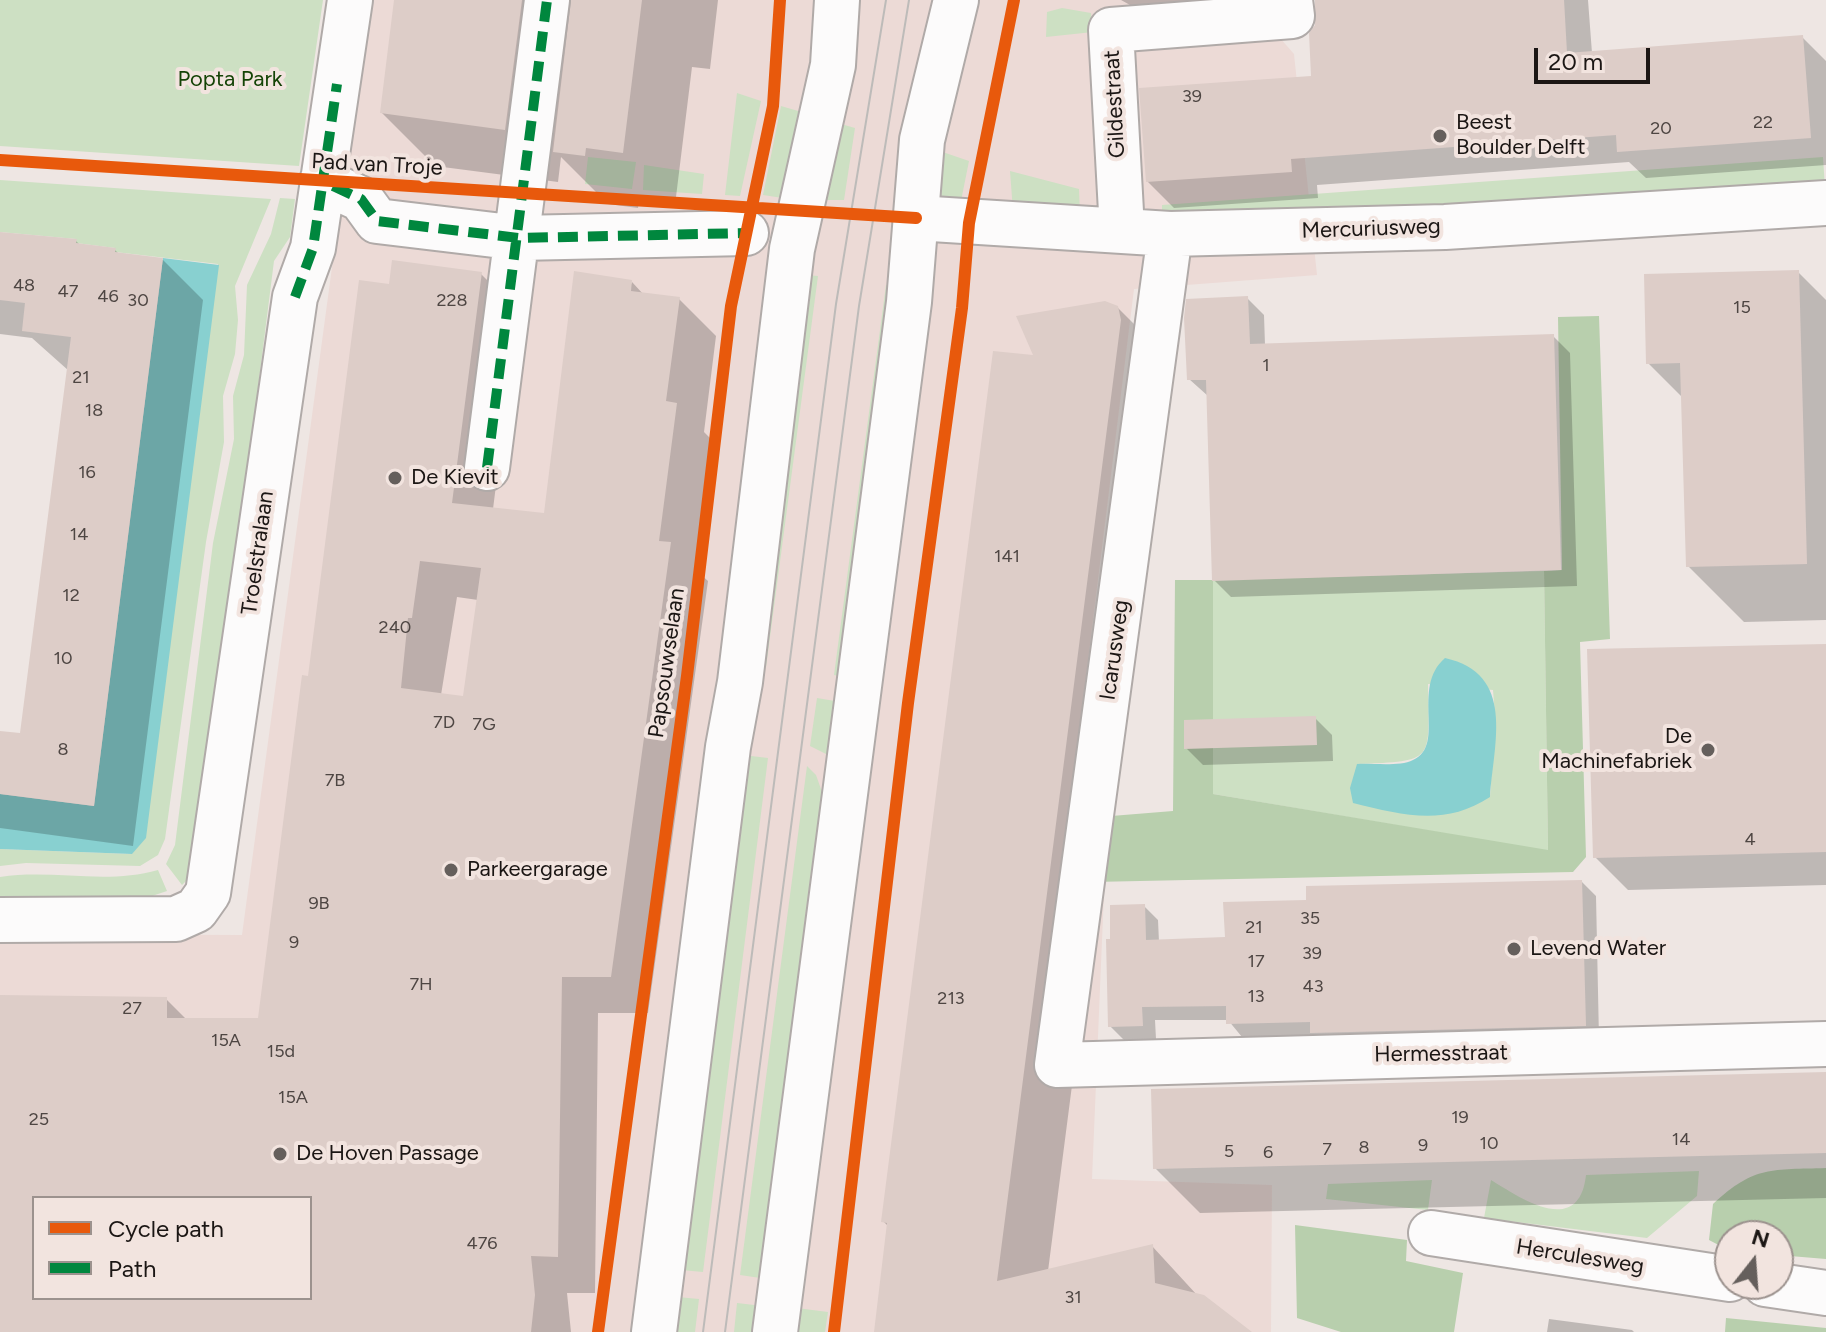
<!DOCTYPE html>
<html>
<head>
<meta charset="utf-8">
<style>
  body { margin:0 }
  #map { position:relative; width:1826px; height:1332px; overflow:hidden; background:#eee6e3; font-family:Figtree,sans-serif }
  canvas { display:block }
  .legend { position:absolute; left:32px; top:1196px; width:280px; height:104px; box-sizing:border-box; background:#f2e4df; border:2px solid #9c928e; margin:0; padding:10px 14px; list-style:none; font-size:24px; color:#1b1614 }
  .legend li { display:flex; align-items:center; gap:16px; height:40px }
  .legend b { width:40px; border:2px solid #9c928e }
  .north { position:absolute; left:1714px; top:1220px; width:80px; height:80px; box-sizing:border-box; background:#f2e4df; border:2px solid #9c928e; border-radius:50%; rotate:17deg; font-size:22px; font-weight:700; line-height:32px; text-align:center; color:#1b1614 }
  .north::after { content:''; display:block; margin:auto; width:28px; height:36px; background:#655f5c; clip-path:polygon(50% 0,100% 100%,50% 72%,0 100%) }
  .scale { position:absolute; left:1534px; top:48px; width:116px; height:36px; box-sizing:border-box; border:4px solid #1b1614; border-top:0; padding-left:10px; font-size:24px; line-height:28px; white-space:nowrap; color:#1b1614; -webkit-text-stroke:6px #f2e4df; paint-order:stroke }
</style>
</head>
<body>
<div id="map">
<canvas width="1826" height="1332"></canvas>
<ul class="legend">
<li><b style="height:10px;background:#e8590c"></b>Cycle path</li>
<li><b style="height:10px;background:#00873e"></b>Path</li>
</ul>
<div class="north">N</div>
<div class="scale">20 m</div>
</div>
<script>
const c = document.querySelector('canvas').getContext('2d');
c.lineJoin = 'round';
function fill(path, color) {
  c.fillStyle = color;
  c.fill(path, 'evenodd');
}
function stroke(path, color, width, dash) {
  c.strokeStyle = color;
  c.lineWidth = width;
  c.lineCap = dash ? 'butt' : 'round';
  c.setLineDash(dash || []);
  c.stroke(path);
}
function write(font, color, halo, rows, align = 'center') {
  c.font = font + ' Figtree,sans-serif';
  c.lineWidth = 8;
  c.setLineDash([]);
  c.textBaseline = 'middle';
  c.strokeStyle = halo;
  c.fillStyle = color;
  for (const [text, x, y, turn = 0] of rows) {
    c.save();
    c.translate(x, y);
    c.rotate((+turn || 0) * Math.PI / 180);
    c.textAlign = isNaN(turn) ? turn : align;
    if (halo) c.strokeText(text, 0, 0);
    c.fillText(text, 0, 0);
    c.restore();
  }
}
fill(new Path2D(`
  M368 0H1277L1280 38 1294 54 1317 275 1134 289 1061 879 1104 893 1092 1179 1272 1185 1271 1332H0V934L242 935ZM34 1198H310V1298H34Z`), '#ecdad6');
fill(new Path2D(`
  M0 0H323L299 166 0 146Z
  M1062 8 1091 13 1093 32 1046 37 1047 12Z
  M737 93 761 101 740 196 725 195Z
  M781 106 812 115 796 200 763 195Z
  M834 122 855 128 844 200H815Z
  M931 148 969 161 960 206 937 193Z
  M588 157 636 162 632 189 585 184Z
  M1823 157 1825 188 1162 218V205Z
  M644 165 704 174 702 194 643 190Z
  M1010 171 1079 189 1080 215 1013 211Z
  M0 180 271 199 235 286 238 320 235 354 223 396 224 442 206 542 165 839 158 855 140 866 26 863 0 866V849L132 854 218 264 115 252V248L76 243V239L0 232Z
  M280 198 295 199 290 237 274 261 197 870 182 885 166 864 175 845 213 543 234 439 233 396 244 355 247 285 271 234Z
  M806 275 818 276 766 667 755 665Z
  M886 285 894 287 844 677 834 675Z
  M1544 571 1548 851 1213 794V580ZM1428 684 1493 690 1495 716 1490 797 1357 764C1436 761 1429 762 1428 684Z
  M817 698 841 702 834 758 810 746Z
  M743 755 768 758 703 1272 670 1269Z
  M807 766 816 775 822 792 804 925 816 949 774 1280 740 1275Z
  M158 870 167 891 140 900 0 898V877C53 869 106 885 158 870Z
  M1699 1171 1697 1196 1647 1238 1484 1218 1491 1180C1519 1197 1579 1239 1586 1175Z
  M1432 1180 1428 1210 1326 1199 1328 1184Z
  M667 1296 699 1299 695 1332H662Z
  M737 1303 771 1307 767 1332H734Z
  M789 1307 828 1312 825 1332H786Z`), '#cde0c3');
fill(new Path2D(`
  M1599 316 1610 639 1580 642 1586 857 1573 872 1092 882 1099 817 1173 811 1175 580H1213V794L1548 850 1544 571 1562 570 1558 317Z
  M1826 1168V1259L1778 1255V1236H1730V1251L1709 1240 1713 1204C1755 1165 1772 1170 1826 1168Z
  M1295 1225 1407 1240 1406 1261 1463 1273 1454 1332H1341L1297 1318Z
  M1726 1318 1826 1328V1332H1725Z`), '#b8cfad');
fill(new Path2D(`
  M163 258 219 265 146 838 132 854 0 849V794L94 806Z
  M1445 658C1516 674 1494 742 1490 797 1444 827 1403 815 1353 803L1350 788 1357 764C1373 763 1399 767 1413 760 1447 745 1410 688 1445 658Z`), '#88d0d0');
fill(new Path2D(`
  M397 0H718L710 69 692 67 675 205 639 200 638 208 608 204 561 157 558 182 435 166 382 113Z
  M1121 0H1271L1139 10Z
  M1317 0H1588L1592 53 1802 37 1826 61V165L1646 178 1629 162 1317 185 1318 198 1174 208 1147 181 1313 78Z
  M0 236 76 241 80 245 115 250 120 255 163 260 203 300 133 846 0 828V732L22 735 69 371 32 338 0 334Z
  M1798 272 1826 300V620L1744 622 1688 566 1683 398 1648 363Z
  M481 274 518 311 493 509 546 515 632 282 644 295 679 299 716 336 704 432 714 442 697 571 708 581 648 1013H598L595 1293H567L571 1332H0V997L166 999 187 1020H260L309 678 391 286ZM457 597 478 600 465 698 441 695ZM34 1198H310V1298H34Z
  M1247 298 1264 315 1265 345 1553 336 1570 353 1577 586 1231 597 1214 580 1208 396 1189 379Z
  M1117 307 1162 352 1165 366 1048 1271 1152 1246 1197 1295 1244 1332H876L889 1227 883 1221 1037 358Z
  M1826 646V885L1628 890 1595 857Z
  M1315 718 1332 735 1333 761 1203 765 1186 748Z
  M1582 882 1596 896 1599 1039 1326 1046 1315 1036 1242 1037 1228 1020H1155L1156 1039 1124 1040 1110 1026 1144 906 1158 920 1159 942 1227 938 1308 902Z
  M1826 1074V1198L1200 1213 1155 1168Z
  M1549 1319 1632 1330 1634 1332H1547Z`), '#0003');
fill(new Path2D(`
  M394 0H522L505 130 380 113Z
  M571 0H642L623 153 586 148 585 156 553 152Z
  M1315 0H1564L1567 53 1803 35 1811 138 1617 152 1616 135 1291 159 1292 172 1146 182 1139 88 1311 76 1309 33 1315 25Z
  M0 232 77 239 76 243 116 248 115 252 163 258 94 806 0 794V731L20 733 71 337 22 331 25 303 0 300Z
  M392 260 482 272 452 503 544 513 574 271 632 280 631 291 680 297 666 401 677 403 659 541 671 542 611 977H562L558 1257 531 1256 535 1295 531 1332H0V995L167 997V1018H258L302 675 308 676 359 280 389 284ZM420 561 481 568 463 696 401 688 408 618H412ZM34 1198H310V1298H34Z
  M1799 270 1807 564 1686 567 1680 363 1646 364 1644 274Z
  M1248 296 1250 344 1554 334 1561 570 1212 581 1206 380H1187L1184 318 1186 299Z
  M1105 301 1118 306 1121 320 997 1281 1153 1244 1155 1283 1204 1295 1252 1332H874L887 1223 881 1222 993 351 1033 355 1016 316Z
  M1826 644V852L1593 858 1587 649Z
  M1316 716 1317 745 1184 749V720Z
  M1582 880 1586 1026 1310 1033V1022L1226 1024V1006L1142 1007 1143 1026 1108 1027 1106 939H1110V905L1145 904 1146 940 1225 937 1223 902 1306 900V886Z
  M1826 1072V1153L1153 1169 1151 1089Z`), '#ddcdc8');
const street = new Path2D(`
  M322 181 361 199 377 221 519 238 746 233
  M916 218 1170 234 1445 227 1826 203
  M1122 230 1111 30 1292 16 1290 0
  M1170 234 1057 1065 1826 1044
  M487 468 547 0
  M0 920 176 919 196 910 208 893 295 297 313 248 350 0
  M1431 1233 1730 1279
  M1765 1284 1826 1293`);
const secondary = new Path2D(`
  M654 1332 728 747 740 682 792 249 833 65 837 0
  M775 1332 909 302 922 140 956 0`);
stroke(street, '#b0aaa8', 48);
stroke(secondary, '#b0aaa8', 48);
stroke(street, '#fcfbfb', 44);
stroke(secondary, '#fcfbfb', 44);
stroke(new Path2D(`
  M703 1332 836 304 886 0
  M725 1332 859 306 909 0`), '#bdbbb9', 2);
stroke(new Path2D(`
  M333 186 361 199 377 221 519 238 746 233
  M295 297 313 248 337 84
  M487 468 547 0`), '#00873e', 10, [20, 10]);
stroke(new Path2D(`
  M0 160 916 218
  M598 1332 687 676 731 306 773 106 780 0
  M834 1332 908 703 962 308 969 223 1014 0`), '#e8590c', 12);
for (const [x, y, r, color] of [
  [1440,136,8,"#655f5c"],
  [395,478,8,"#655f5c"],
  [1708,750,8,"#655f5c"],
  [451,870,8,"#655f5c"],
  [1514,949,8,"#655f5c"],
  [280,1154,8,"#655f5c"]
]) {
  const dot = new Path2D();
  dot.arc(x, y, r, 0, 2 * Math.PI);
  c.fillStyle = color;
  c.fill(dot);
  stroke(dot, '#f2e4df', 3);
}
write('18px', '#4e4643', null, [
  ["39",1192,97],
  ["22",1763,123],
  ["20",1661,129],
  ["48",24,286],
  ["47",68,292],
  ["46",108,297],
  ["30",138,301],
  ["228",452,301],
  ["15",1742,308],
  ["1",1266,366],
  ["21",81,378],
  ["18",94,411],
  ["16",87,473],
  ["14",79,535],
  ["141",1007,557],
  ["12",71,596],
  ["240",395,628],
  ["10",63,659],
  ["7D",444,723],
  ["7G",484,725],
  ["8",63,750],
  ["7B",335,781],
  ["4",1750,840],
  ["9B",319,904],
  ["35",1310,919],
  ["21",1254,928],
  ["9",294,943],
  ["39",1312,954],
  ["17",1256,962],
  ["7H",421,985],
  ["43",1313,987],
  ["13",1256,997],
  ["213",951,999],
  ["27",132,1009],
  ["15A",226,1041],
  ["15d",281,1052],
  ["15A",293,1098],
  ["19",1460,1118],
  ["25",39,1120],
  ["14",1681,1140],
  ["10",1489,1144],
  ["9",1423,1146],
  ["8",1364,1148],
  ["7",1327,1150],
  ["5",1229,1152],
  ["6",1268,1153],
  ["476",482,1244],
  ["31",1073,1298]
]);
write('22px', '#144306', '#f2e4df', [
  ["Popta Park",230,80]
]);
write('22px', '#1b1614', '#f2e4df', [
  ["Gildestraat",1115,104,-93],
  ["Pad van Troje",377,165,3],
  ["Mercuriusweg",1371,229,-2],
  ["Troelstralaan",258,553,-82],
  ["Icarusweg",1115,650,-82],
  ["Papsouwselaan",667,663,-82],
  ["Hermesstraat",1441,1054,-1],
  ["Herculesweg",1580,1257,9]
]);
write('22px', '#1b1614', '#f2e4df', [
  ["Beest",1456,123],
  ["Boulder Delft",1456,148],
  ["De Kievit",411,478],
  ["De",1692,737,"right"],
  ["Machinefabriek",1692,762,"right"],
  ["Parkeergarage",467,870],
  ["Levend Water",1530,949],
  ["De Hoven Passage",296,1154]
], 'left');
</script>
</body>
</html>
